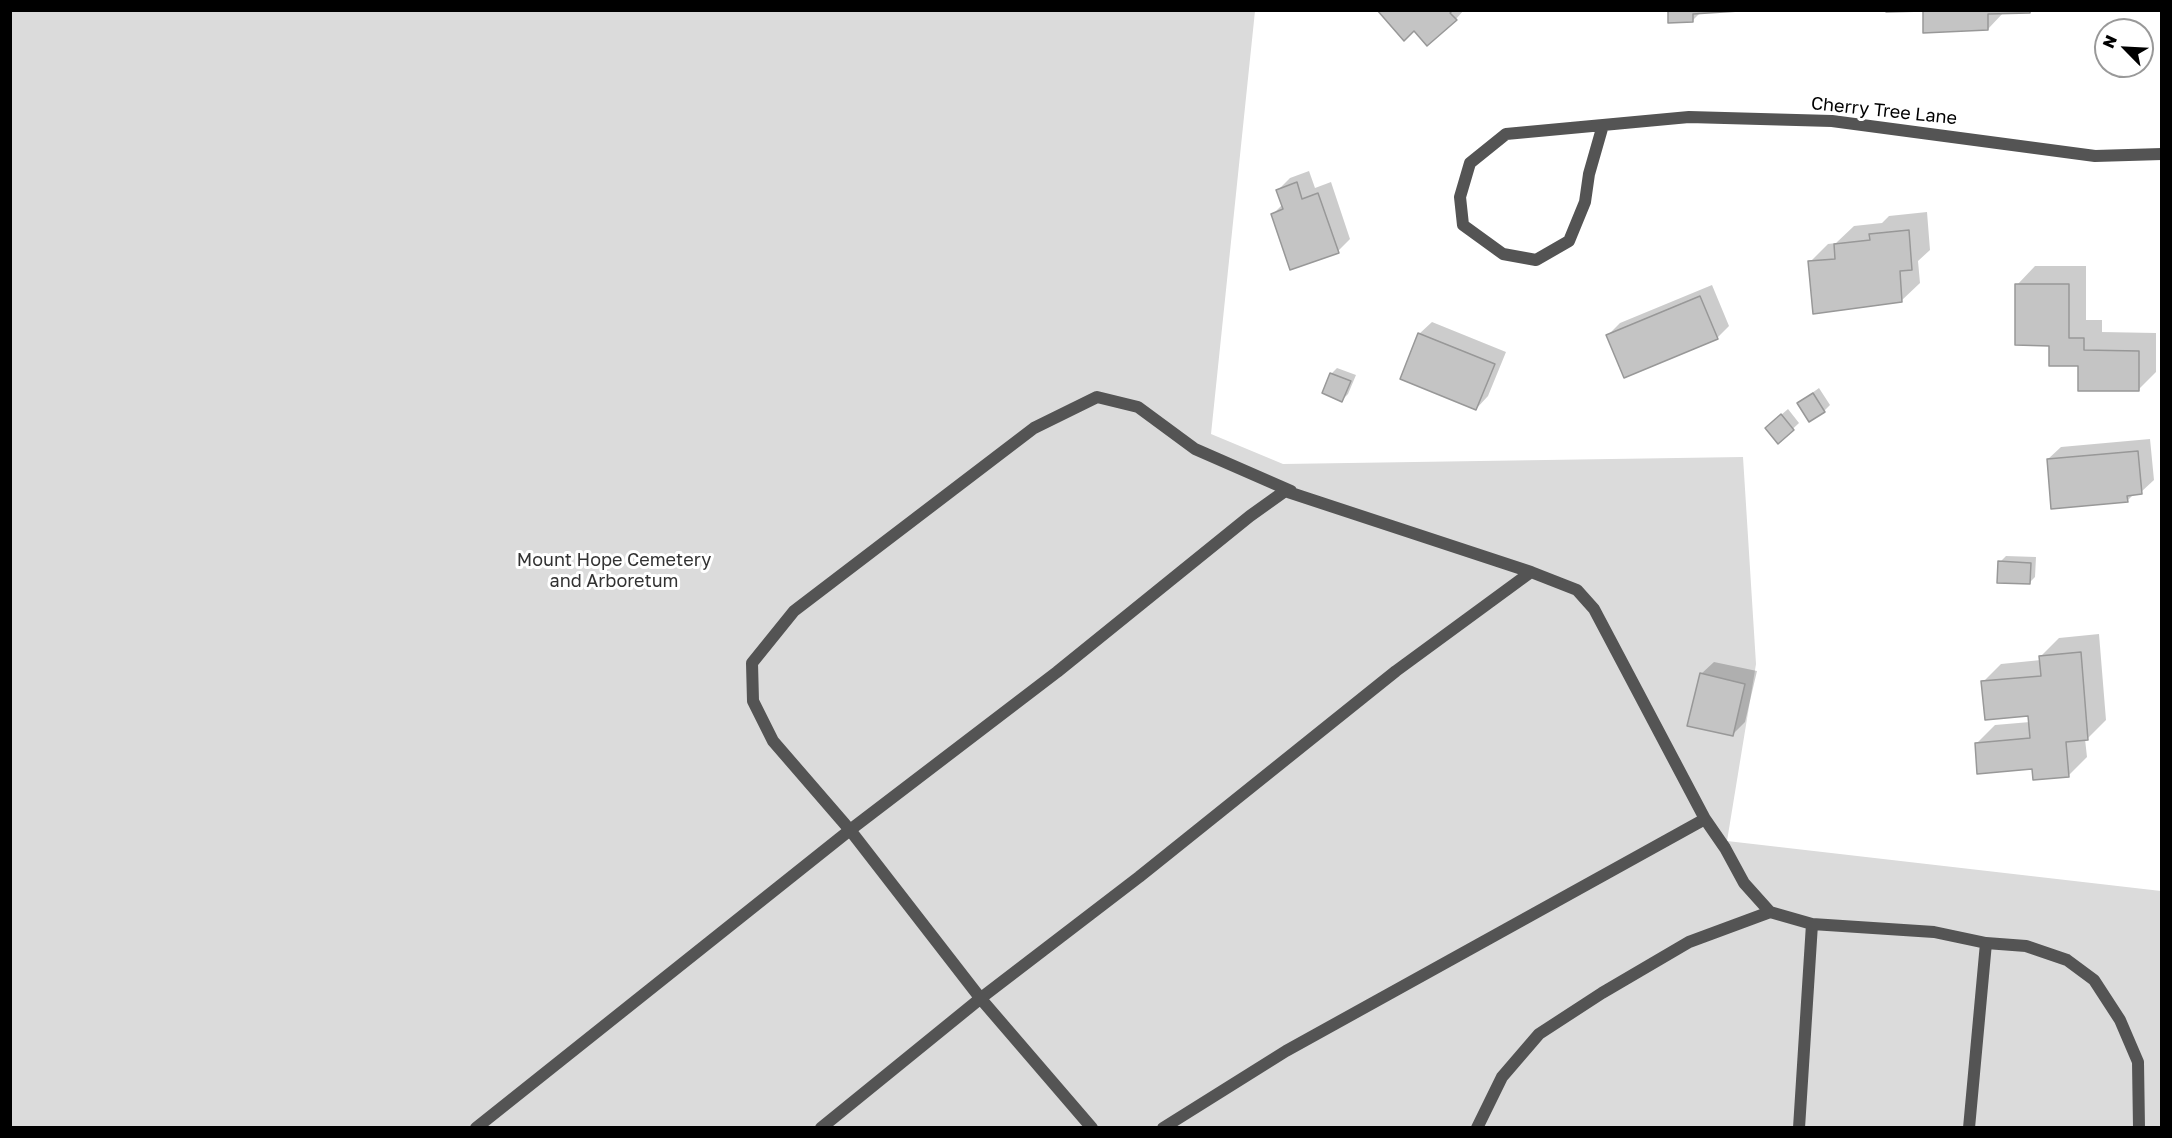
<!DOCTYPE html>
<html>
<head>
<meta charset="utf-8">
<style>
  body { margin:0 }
  #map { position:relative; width:2172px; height:1138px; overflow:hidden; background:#fff; font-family:"Golos Text",sans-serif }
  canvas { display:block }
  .frame { position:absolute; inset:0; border:12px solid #000; pointer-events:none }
  .north { position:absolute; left:2094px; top:18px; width:60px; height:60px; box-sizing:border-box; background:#fff; border:2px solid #999; border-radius:50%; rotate:294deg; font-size:16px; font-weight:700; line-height:24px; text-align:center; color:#000 }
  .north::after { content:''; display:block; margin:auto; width:21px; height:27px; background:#000; clip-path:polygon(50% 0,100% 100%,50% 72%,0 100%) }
</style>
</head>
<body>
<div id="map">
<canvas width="2172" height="1138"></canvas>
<div class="frame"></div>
<div class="north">N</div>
</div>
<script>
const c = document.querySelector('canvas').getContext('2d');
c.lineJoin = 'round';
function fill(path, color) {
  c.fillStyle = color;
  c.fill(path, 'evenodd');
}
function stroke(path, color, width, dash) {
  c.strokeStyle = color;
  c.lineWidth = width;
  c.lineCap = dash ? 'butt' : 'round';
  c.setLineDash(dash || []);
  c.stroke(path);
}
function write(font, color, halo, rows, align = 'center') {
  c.font = font + ' "Golos Text",sans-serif';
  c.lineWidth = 6;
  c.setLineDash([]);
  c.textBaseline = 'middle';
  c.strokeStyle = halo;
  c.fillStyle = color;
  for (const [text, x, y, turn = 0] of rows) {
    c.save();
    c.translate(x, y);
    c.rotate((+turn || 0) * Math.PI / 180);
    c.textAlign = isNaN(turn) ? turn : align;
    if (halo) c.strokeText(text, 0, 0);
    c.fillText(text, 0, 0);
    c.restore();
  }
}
fill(new Path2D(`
  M10 11H1255L1211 434 1283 464 1743 457 1756 664 1727 841 2161 891V1127H11Z`), '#dbdbdb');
fill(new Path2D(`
  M1379 10H1464L1456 19 1415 29Z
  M1669 10 1701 12 1693 20Z
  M1924 10 2004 12 1988 29Z
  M1309 171 1315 188 1331 182 1350 239 1338 251 1273 214 1283 204 1278 190 1290 178Z
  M1927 212 1930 250 1918 261 1920 283 1901 301 1810 262 1828 244 1836 243 1854 226 1882 223 1889 216Z
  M2035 266H2086V320H2102V332L2156 333V372L2138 390 2080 364 2051 344 2017 285Z
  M1712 285 1729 326 1717 338 1608 335 1620 323Z
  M1432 322 1506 352 1488 396 1476 409 1419 334Z
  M1337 368 1356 375 1348 394 1342 400 1331 374Z
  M1819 388 1830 405 1824 411 1798 403Z
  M1788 409 1799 423 1779 442 1773 422Z
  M2150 439 2154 480 2141 492 2135 493 2127 501 2048 459 2061 447Z
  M2006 556 2036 557 2035 577 2029 583 2000 562Z
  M2099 634 2106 720 2088 738 2085 739 2087 757 2069 775 2033 768 1976 744 1995 725 2030 722 2029 715 1983 682 2001 664 2041 660V656L2059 638Z
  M1714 662 1757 671 1745 722 1732 735 1701 674Z`), '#0003');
const building = new Path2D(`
  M1377 10H1453L1450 13 1457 20 1427 46 1414 31 1404 41Z
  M1668 10H1739V11L1693 14V22L1668 23Z
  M1886 10H2030V13L1988 14V30L1923 33V11L1886 12Z
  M1297 182 1302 199 1318 193 1339 253 1290 270 1271 214 1283 209 1276 190Z
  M1909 230 1912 270 1900 271 1902 302 1813 314 1808 261 1835 259 1834 244 1870 240 1869 234Z
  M2015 284H2069V338H2084V350L2139 351V391H2078V366H2049V346L2015 345Z
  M1700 296 1718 339 1624 378 1606 335Z
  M1418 333 1495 364 1476 410 1400 379Z
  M1330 373 1351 381 1342 402 1322 393Z
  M1813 393 1825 412 1809 422 1797 403Z
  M1781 414 1794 430 1778 444 1765 428Z
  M2138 451 2142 494 2127 496 2128 502 2051 509 2047 459Z
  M1998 561 2031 563 2030 584 1997 583Z
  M2081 652 2088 740 2066 742 2069 777 2033 780 2032 769 1977 774 1975 743 2030 738 2028 716 1985 720 1981 681 2041 676 2039 656Z
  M1700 673 1745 684 1733 736 1687 726Z`);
fill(building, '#c4c4c4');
stroke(building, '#989898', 1.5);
stroke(new Path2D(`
  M1705 819 1725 848 1744 883 1770 912 1812 924 1934 932 1986 943 1969 1128
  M1986 943 2026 946 2067 960 2094 980 2120 1020 2138 1062 2139 1128
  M476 1128 850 830 1057 672 1250 516 1285 491 1531 572 1577 590 1594 609 1705 819 1286 1051 1163 1128
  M821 1128 981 998 1139 877 1396 671 1531 572
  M1092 1128 981 999 850 830 773 741 753 701 752 663 794 611 1034 428 1097 397 1138 407 1195 449 1291 491
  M1477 1128 1502 1077 1539 1034 1602 993 1689 942 1770 912
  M1799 1128 1812 924`), '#545454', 12);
stroke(new Path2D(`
  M1603 125 1589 174 1585 202 1569 241 1536 260 1503 254 1463 225 1460 197 1470 163 1506 134 1689 117 1832 121 2095 156 2162 154`), '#545454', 12);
write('18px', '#000', '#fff', [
  ["Cherry Tree Lane",1884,111,6]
]);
write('18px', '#323232', '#fff', [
  ["Mount Hope Cemetery",614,560],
  ["and Arboretum",614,581]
]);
</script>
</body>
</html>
